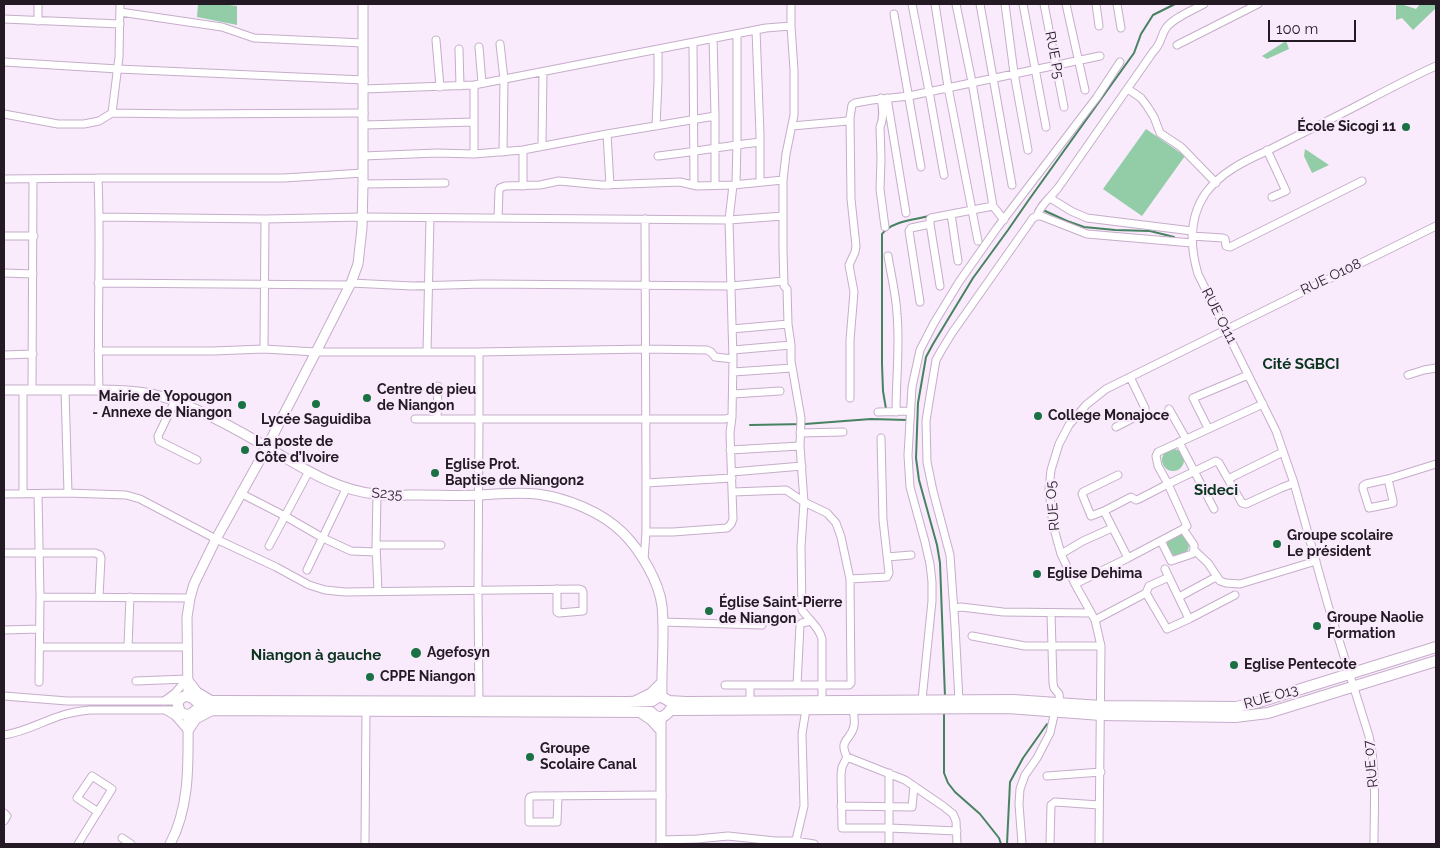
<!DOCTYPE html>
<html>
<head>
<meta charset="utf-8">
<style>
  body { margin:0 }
  #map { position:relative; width:1440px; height:848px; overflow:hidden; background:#f9eafc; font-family:Raleway,sans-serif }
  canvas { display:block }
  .frame { position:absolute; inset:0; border:5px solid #231a24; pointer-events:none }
  .scale { position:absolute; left:1268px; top:20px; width:88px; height:22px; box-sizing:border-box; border:2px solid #231a24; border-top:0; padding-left:6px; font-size:15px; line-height:18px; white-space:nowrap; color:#231a24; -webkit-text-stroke:4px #f9eafc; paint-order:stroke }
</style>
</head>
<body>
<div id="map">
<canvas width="1440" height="848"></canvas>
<div class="frame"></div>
<div class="scale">100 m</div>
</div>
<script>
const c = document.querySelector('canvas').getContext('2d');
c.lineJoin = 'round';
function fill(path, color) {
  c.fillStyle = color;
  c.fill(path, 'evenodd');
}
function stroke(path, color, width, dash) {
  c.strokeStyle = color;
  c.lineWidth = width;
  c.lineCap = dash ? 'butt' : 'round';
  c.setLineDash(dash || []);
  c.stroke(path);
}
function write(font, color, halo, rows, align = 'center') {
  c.font = font + ' Raleway,sans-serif';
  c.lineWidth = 4.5;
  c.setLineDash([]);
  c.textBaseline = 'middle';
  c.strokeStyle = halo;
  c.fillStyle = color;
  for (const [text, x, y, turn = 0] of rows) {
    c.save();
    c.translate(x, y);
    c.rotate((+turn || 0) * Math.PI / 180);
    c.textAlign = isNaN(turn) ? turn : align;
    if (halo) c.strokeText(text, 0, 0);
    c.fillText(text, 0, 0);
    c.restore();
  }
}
fill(new Path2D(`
  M198 4H222L237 6V25L197 17Z
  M1396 4H1401L1416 9 1420 4H1436V8L1413 30 1402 18 1396 20Z
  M1286 41 1289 49 1267 59 1262 56Z
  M1146 129 1185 156 1142 216 1103 189Z
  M1305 149 1329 165 1312 173 1304 156Z
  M1162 460a11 11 0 1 1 22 0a11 11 0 1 1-22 0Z
  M1167 545a11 11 0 1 1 22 0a11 11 0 1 1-22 0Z`), '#93cda8');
stroke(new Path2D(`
  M1043 210 1067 221 1084 227 1115 230 1150 231 1174 237
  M886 409 883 391 882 364V234C892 221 914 220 929 216
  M750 425 805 424 871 419 907 420
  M945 697 940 563 937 545 919 480 916 458 918 403 926 357 933 344 973 278 1008 230 1028 201 1134 53 1141 34 1153 15 1175 4
  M944 711V773L948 783 955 792 980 814 999 838 1001 844
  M1007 844 1010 782 1023 758 1047 724`), '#478261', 2);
const minor = new Path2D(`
  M791 4V26L794 70V115L786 154 783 180V250L784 286 787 289 788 324 791 345V361L801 418 800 446 804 502 801 547 802 610C809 620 819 627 822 639V704
  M912 4 929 91 944 175
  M935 4 948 87 978 241
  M956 4 972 82 993 206
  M980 4 1012 185
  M1005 4 1014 73 1028 150
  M1023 4 1046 127
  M1044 4 1064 107
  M1066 4 1085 90
  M1096 4 1099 26
  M1117 4 1121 28
  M120 12 222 27 254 38 363 43
  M894 14 921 167
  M4 19 120 24
  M38 21V4
  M756 30 760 134V182
  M713 38 715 116V185
  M436 40 440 87
  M693 43 694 185
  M500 44 504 79 503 152
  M1177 45 1258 4
  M479 47 482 83
  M459 49 460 86
  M4 62 118 69 364 80
  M364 89 474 85 766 28 791 26
  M1128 89 1141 98 1147 106 1154 117 1160 133 1181 147 1216 183
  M881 98C883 109 884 118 880 127L881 159 880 189 885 227
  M887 98 906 213
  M112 113 119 57 120 4
  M4 114 58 124H84L99 121 112 113 182 114 364 113
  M364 125 474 122V85
  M656 126 658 81V49
  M792 126 848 121 850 118 852 105 855 103 872 100 909 96 1100 56
  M607 134 610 185
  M542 145 543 72
  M1267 150 1286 191 1272 197
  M474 154V122
  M363 156 437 153 474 154 523 150 607 134 715 116
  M658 156C693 152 726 146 760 142
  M98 178C101 248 97 319 99 390
  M4 179 98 178H284L363 173
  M363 184 445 183
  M736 184 737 141V34
  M523 186V150
  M1050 198 1071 211 1087 218 1192 231
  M951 214 958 261
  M1037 216C1040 205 1051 197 1058 188L1153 52C1162 43 1160 37 1166 28 1173 18 1193 10 1204 4
  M99 217 265 219 362 217 729 220 783 216
  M498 218 499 190 500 188 505 186 540 185 559 181 602 185 680 182 697 186 733 185 783 180
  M4 236H34
  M1192 236 1223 238 1225 239 1226 246 1230 247 1362 181
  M888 256C891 275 896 294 897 314 900 346 896 379 896 412
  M4 273 33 274
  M98 283 349 285
  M351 283 412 286 484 284 731 286 784 281
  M940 286 930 224V219L931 218 993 206 1004 220
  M920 302 909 231 911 228 930 224
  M732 329 788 324
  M264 349 265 219
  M733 350 791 345
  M98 351H213L264 349 316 352H479L646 349 707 350 711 352 715 357 733 359
  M427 352 430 218
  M479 352V419H725L732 417 733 359 729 220 733 185
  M4 355 33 354
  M733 372 792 368
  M1408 375 1424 370 1436 368
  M23 390V494
  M32 390 33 179
  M65 390 68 493
  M733 394 780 391
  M850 398V340L854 292 849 265 855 252 856 246 851 199 850 118
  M175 401 158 436 159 441 197 460
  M1263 404 1158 452 1156 456 1158 466 1168 484 1216 461 1219 463 1228 479 1283 452
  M1169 409 1186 439
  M878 412 910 411
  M415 419H479L478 591 479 705
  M437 419 438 386
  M1116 427 1145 412V408L1130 377
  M1208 428 1193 398 1248 375
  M800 433 843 432
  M1179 442 1214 509
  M730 450 800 446
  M732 472 802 466
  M1118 475 1083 492 1082 494 1091 516 1104 511 1128 558
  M1228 479 1242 503 1246 504 1281 488 1294 483
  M1388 479 1393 501V503L1369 508 1363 489V486L1366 484 1388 479 1436 464
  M646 483 732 478
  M240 493 285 516 323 538 351 551 376 552
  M4 494 68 493 126 495 140 499 216 539 276 567 309 585 325 590 345 592 579 589 582 590 583 592V611L559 613 557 612V589
  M38 494 40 597 39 682
  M377 495 376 545 378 591
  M1104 511 1131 497 1136 500 1139 499 1168 484 1186 524 1187 526 1183 529
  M646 532H673L727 528 731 524 733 519 730 433 732 417
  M1161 541 1171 561 1192 554 1194 550
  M376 545H441
  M269 546 309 471
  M4 553H95L100 555 101 558 99 597
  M1061 554 1083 541 1112 528
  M887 557 911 555
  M644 560 646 532V483L645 219
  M1165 569 1189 619 1235 595
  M307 570 346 489
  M850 579 887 577 889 573 883 520 881 438
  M1075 584 1128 558 1183 529 1194 545V550L1208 563 1220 581 1226 583 1240 584 1316 561
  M1146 593 1167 629 1189 619
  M40 597 190 598
  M1179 597 1216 577
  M954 608 961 607 1003 612 1091 613
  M1051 613 1053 683 1054 688 1059 694 1060 704
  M1095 620 1146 593 1149 586 1169 577
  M662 622 762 625
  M4 630 40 629
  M972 636 1025 646H1101
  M128 646 130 597
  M40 647H187
  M136 681 187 679
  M725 685H849L851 683 850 579 841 537 836 523 827 513 804 502 786 490 733 492
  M797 685 800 625 802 623 811 621
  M750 686V702
  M4 696 67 701H178
  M922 700 932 601V582L930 564 925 542 910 487 908 455 912 387 920 350 934 323 959 282 997 228 1097 97 1120 62
  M164 701 175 693 187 679
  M959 701 955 626 950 555 933 491 927 462 926 421 929 402 936 360 941 351 952 333 1033 218 1037 216H1041L1087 234 1192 243
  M853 709C854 715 855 721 854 726 851 741 838 739 847 757L905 780 943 806 953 814 956 821 957 844
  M165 710 175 716 188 731
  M4 735C25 732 43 721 63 715 72 712 81 711 90 710H178
  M847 757 842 767 841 775 842 828H889L957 831
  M1047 776 1101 772
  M558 797 557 822H529V799L530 797 533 796 662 795
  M841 806 912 807 914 786
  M4 813 7 816 4 821
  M122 838 131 844
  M661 840 697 839 728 836 775 841H795L814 844
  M78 844 112 789 92 776 77 798 98 812
  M365 844 366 707
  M795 844 804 806 802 734 806 709
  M889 844V773
  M1022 844 1019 804 1020 789 1025 775 1037 758 1050 733 1055 711
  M1050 844 1051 805 1055 802 1099 805
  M1099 844 1101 646 1095 620 1075 584 1061 554 1053 525 1049 489 1051 470 1059 444 1069 425 1086 405 1106 389 1436 226
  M1374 844C1374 808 1377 772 1369 736L1328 605 1294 483 1276 431 1198 274C1190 247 1189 218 1205 194 1220 173 1244 161 1267 151 1286 141 1305 132 1325 122 1362 104 1398 83 1436 66`);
const tertiary = new Path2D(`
  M4 390C31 390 59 390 87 390 116 390 145 390 173 400 205 412 240 431 270 449 303 468 336 490 375 494 390 496 406 495 421 495 440 495 460 496 479 495 499 494 518 492 537 494 567 498 602 512 623 533 640 550 659 581 662 606 665 636 661 667 662 697
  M187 679 197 692 212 701
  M188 696 187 617 190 598 194 584 216 539 267 447 316 352 351 283 358 264 362 228 363 184V4
  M635 701 651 693 661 683
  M639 712 651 720 661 731
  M661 718V844
  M188 731 196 719 211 711
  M170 844C191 805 188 758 188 715`);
const secondary = new Path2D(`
  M1436 647 1259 702 1236 707 1101 706 1013 700 686 702 669 701 662 697H658L652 701 628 702 212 701H196C185 690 172 700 181 713 187 716 191 715 196 710L651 712C657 720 665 718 670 710H677L1008 708 1101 715 1235 717 1268 713 1436 661`);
stroke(minor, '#c6adca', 9);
stroke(tertiary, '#c6adca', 11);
stroke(secondary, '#c6adca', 12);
stroke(minor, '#fff', 7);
stroke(tertiary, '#fff', 9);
stroke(secondary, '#fff', 10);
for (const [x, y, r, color] of [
  [1406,127,5,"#197144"],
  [367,398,5,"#197144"],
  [316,404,5,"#197144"],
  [242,405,5,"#197144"],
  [1038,416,5,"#197144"],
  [245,450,5,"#197144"],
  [435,473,5,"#197144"],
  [1277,544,5,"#197144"],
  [1037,574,5,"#197144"],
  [709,611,5,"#197144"],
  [1317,626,5,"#197144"],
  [416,653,6,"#197144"],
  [1234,665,5,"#197144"],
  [370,677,5,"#197144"],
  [530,757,5,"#197144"]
]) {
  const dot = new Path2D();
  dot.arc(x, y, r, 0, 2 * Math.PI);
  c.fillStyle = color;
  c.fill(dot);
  stroke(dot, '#f9eafc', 2);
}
write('14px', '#231a24', '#f9eafc', [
  ["RUE P5",1054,55,79],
  ["RUE O108",1331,277,-26],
  ["RUE O111",1219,316,63],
  ["S235",387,494,3],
  ["RUE O5",1053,506,-95],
  ["RUE O13",1271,697,-16],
  ["RUE 07",1371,764,-96]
]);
write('bold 14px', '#231a24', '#f9eafc', [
  ["École Sicogi 11",1396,127,"right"],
  ["Centre de pieu",377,390],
  ["de Niangon",377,406],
  ["Mairie de Yopougon",232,397,"right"],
  ["- Annexe de Niangon",232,413,"right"],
  ["College Monajoce",1048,416],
  ["Lycée Saguidiba",316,420,"center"],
  ["La poste de",255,442],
  ["Côte d’Ivoire",255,458],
  ["Eglise Prot.",445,465],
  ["Baptise de Niangon2",445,481],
  ["Groupe scolaire",1287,536],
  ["Le président",1287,552],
  ["Eglise Dehima",1047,574],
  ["Église Saint-Pierre",719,603],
  ["de Niangon",719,619],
  ["Groupe Naolie",1327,618],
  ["Formation",1327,634],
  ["Agefosyn",427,653],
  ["Eglise Pentecote",1244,665],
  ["CPPE Niangon",380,677],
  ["Groupe",540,749],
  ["Scolaire Canal",540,765]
], 'left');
write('bold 15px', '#0b341e', '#f9eafc', [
  ["Cité SGBCI",1301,364],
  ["Sideci",1216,490],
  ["Niangon à gauche",316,655]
]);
</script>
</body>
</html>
